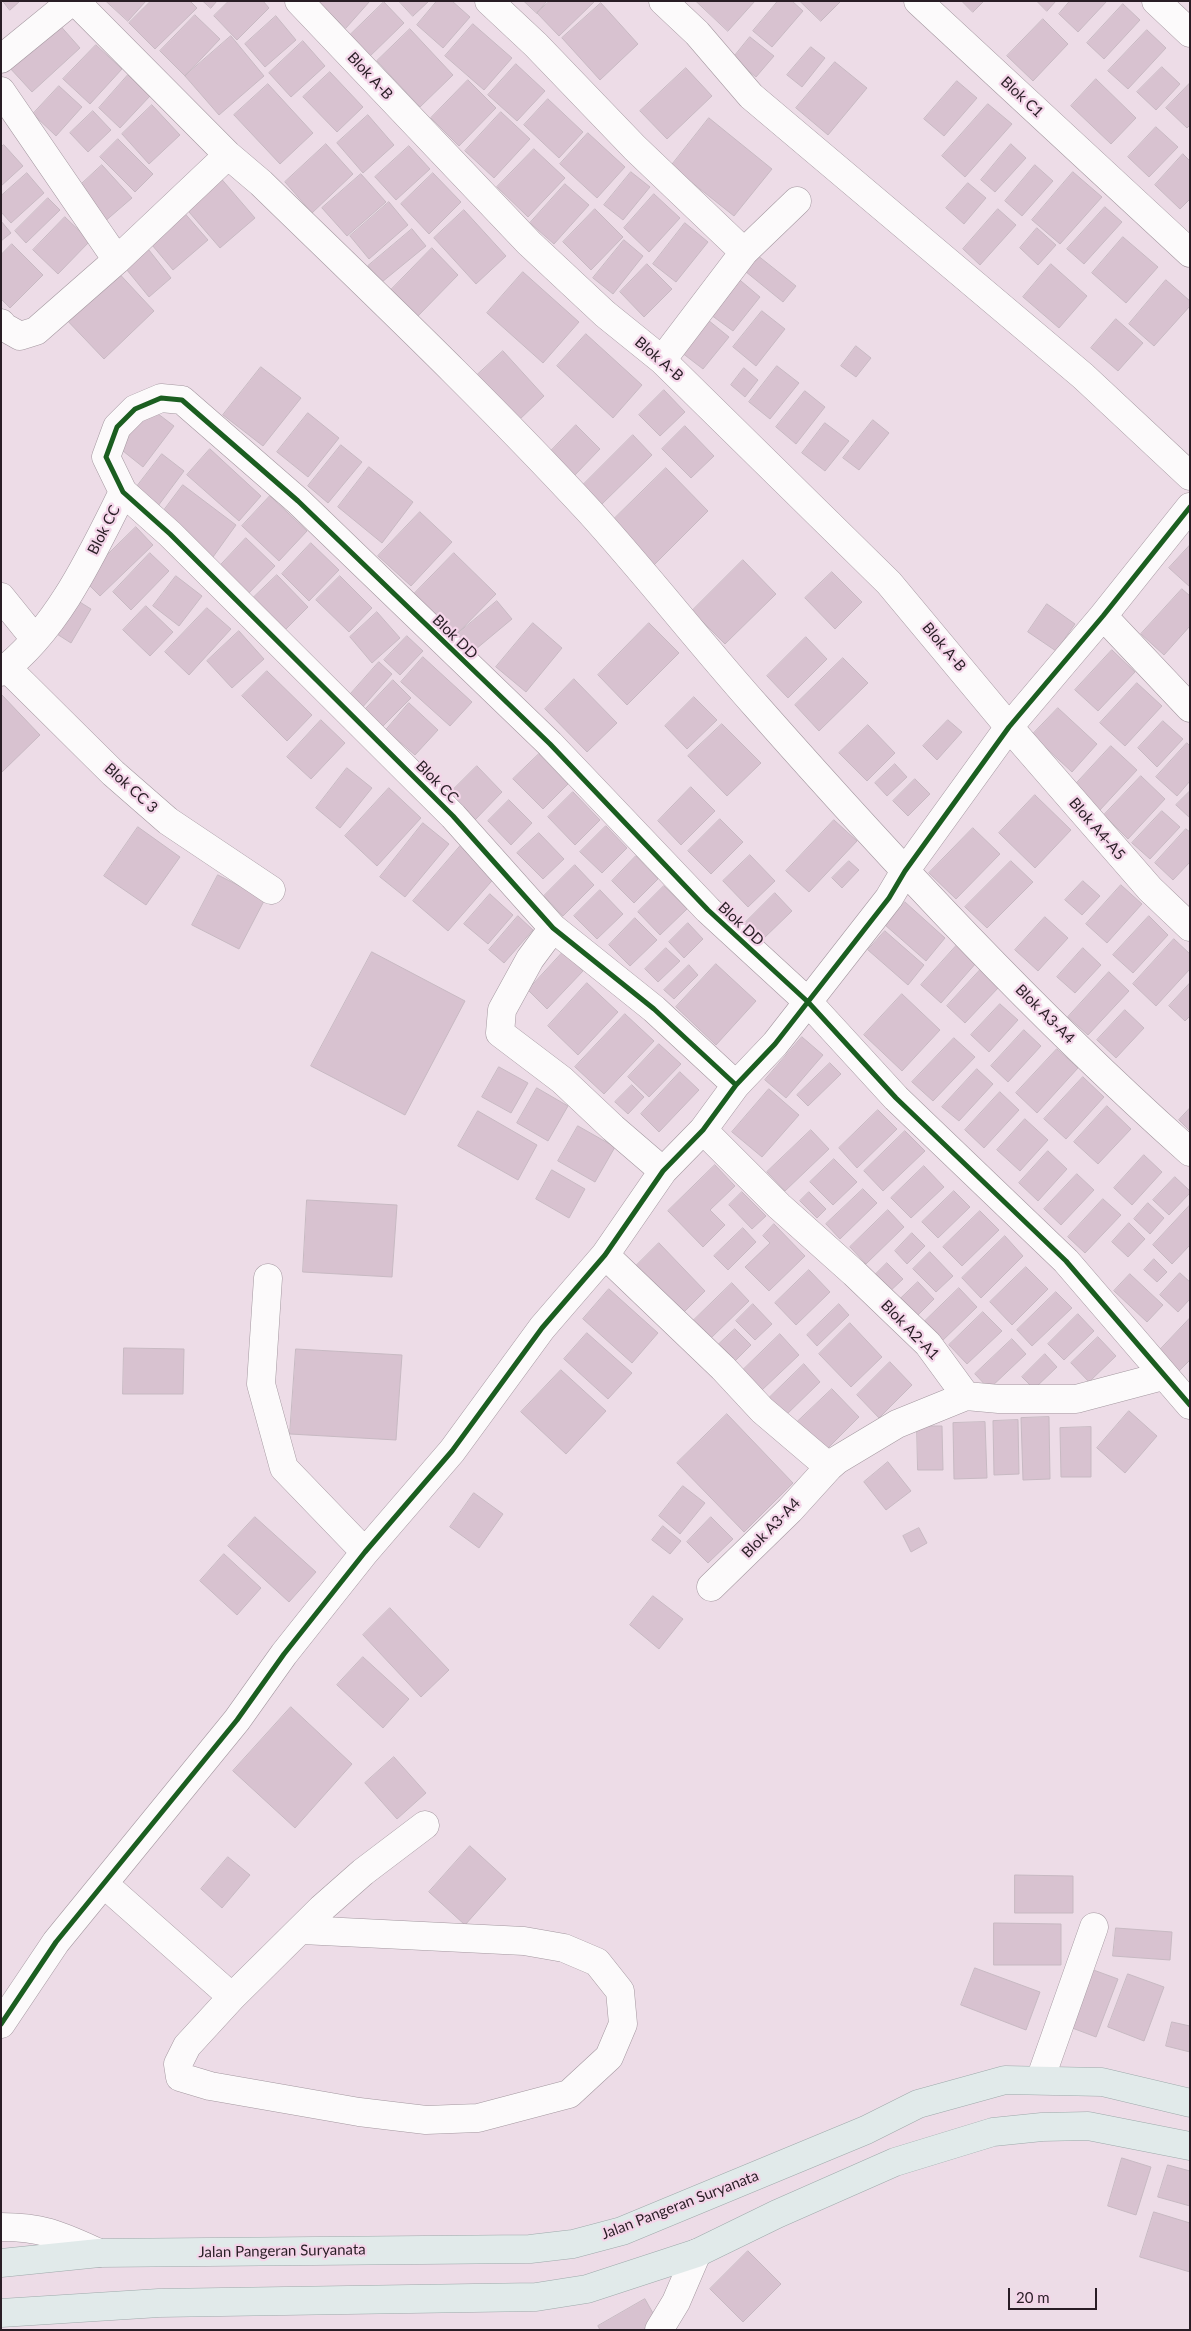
<!DOCTYPE html>
<html>
<head>
<meta charset="utf-8">
<style>
  body { margin:0 }
  #map { position:relative; width:1191px; height:2331px; overflow:hidden; background:#eddce7; font-family:Lato,sans-serif }
  canvas { display:block }
  .frame { position:absolute; inset:0; border:2px solid #291d25; pointer-events:none }
  .scale { position:absolute; left:1008px; top:2288px; width:89px; height:22px; box-sizing:border-box; border:2px solid #291d25; border-top:0; padding-left:6px; font-size:15px; line-height:18px; white-space:nowrap; color:#291d25; -webkit-text-stroke:4px #f4d5e9; paint-order:stroke }
</style>
</head>
<body>
<div id="map">
<canvas width="1191" height="2331"></canvas>
<div class="frame"></div>
<div class="scale">20 m</div>
</div>
<script>
const c = document.querySelector('canvas').getContext('2d');
c.lineJoin = 'round';
function fill(path, color) {
  c.fillStyle = color;
  c.fill(path, 'evenodd');
}
function stroke(path, color, width, dash) {
  c.strokeStyle = color;
  c.lineWidth = width;
  c.lineCap = dash ? 'butt' : 'round';
  c.setLineDash(dash || []);
  c.stroke(path);
}
function write(font, color, halo, rows, align = 'center') {
  c.font = font + ' Lato,sans-serif';
  c.lineWidth = 4.5;
  c.setLineDash([]);
  c.textBaseline = 'middle';
  c.strokeStyle = halo;
  c.fillStyle = color;
  for (const [text, x, y, turn = 0] of rows) {
    c.save();
    c.translate(x, y);
    c.rotate((+turn || 0) * Math.PI / 180);
    c.textAlign = isNaN(turn) ? turn : align;
    if (halo) c.strokeText(text, 0, 0);
    c.fillText(text, 0, 0);
    c.restore();
  }
}
const building = new Path2D(`
  M3 1H20L10 10Z
  M106 1H146L128 21Z
  M151 1H190L197 8 155 49 129 23Z
  M203 1H217L211 8Z
  M229 1H263L269 8 237 40 214 16Z
  M317 1H370L346 28Z
  M399 1H429L413 16Z
  M437 1H452L470 17 443 48 417 25Z
  M524 1H547L537 13Z
  M550 1H595L559 36 537 13Z
  M696 1H755L728 31Z
  M778 1H792L803 11 772 47 753 31Z
  M800 1H841L821 21Z
  M962 1H984L973 12Z
  M1037 1H1056L1047 11Z
  M1070 1H1107L1078 32 1059 14Z
  M384 2 404 23 365 61 345 40Z
  M601 3 638 44 600 80 562 38Z
  M1123 4 1140 20 1104 59 1087 43Z
  M195 15 220 39 185 76 160 51Z
  M276 16 296 40 265 67 245 44Z
  M1043 19 1068 44 1033 81 1007 56Z
  M57 22 80 48 32 92 9 67Z
  M473 24 512 58 484 90 445 56Z
  M410 29 453 75 420 107 377 61Z
  M1147 30 1166 48 1128 89 1108 71Z
  M231 36 264 76 219 115 185 76Z
  M750 37 774 56 756 77 733 58Z
  M303 41 325 66 291 97 269 73Z
  M96 45 122 69 90 104 63 79Z
  M811 47 825 58 802 87 787 75Z
  M835 62 867 88 828 135 796 108Z
  M516 64 545 91 517 121 488 95Z
  M1162 67 1180 84 1156 110 1137 92Z
  M686 68 712 96 667 139 640 111Z
  M330 72 363 107 337 132 303 97Z
  M128 75 150 96 120 128 99 108Z
  M1096 79 1136 118 1111 144 1071 106Z
  M468 80 496 108 459 146 431 118Z
  M957 81 977 98 944 136 924 119Z
  M1190 83V125L1187 128 1166 108Z
  M268 84 313 133 280 164 234 115Z
  M59 86 82 107 56 136 33 114Z
  M548 99 583 132 559 158 524 125Z
  M988 104 1012 124 965 177 942 156Z
  M152 105 180 135 149 164 122 134Z
  M93 111 111 130 88 152 70 133Z
  M501 112 530 139 494 178 465 151Z
  M368 115 394 145 363 173 337 143Z
  M709 118 772 169 734 216 671 166Z
  M1156 127 1178 147 1149 177 1128 157Z
  M588 133 625 167 597 198 560 164Z
  M118 139 153 174 135 192 100 157Z
  M326 144 353 174 312 213 285 182Z
  M1011 144 1026 158 995 192 981 180Z
  M4 145 23 166 1 186V147Z
  M409 146 430 169 396 200 375 177Z
  M534 149 565 178 528 217 497 187Z
  M1183 154 1190 161V199L1180 209 1155 185Z
  M102 165 132 198 103 223 74 191Z
  M1035 165 1053 181 1022 216 1005 201Z
  M631 172 650 187 623 220 604 205Z
  M1073 172 1102 197 1060 244 1032 220Z
  M27 173 44 193 11 223 1 212V196Z
  M433 173 461 202 429 234 401 204Z
  M361 174 386 202 347 236 322 208Z
  M218 175 255 218 220 248 183 205Z
  M968 183 986 198 964 224 946 208Z
  M565 184 589 205 554 244 530 223Z
  M654 194 680 218 649 252 624 228Z
  M48 198 60 210 26 243 15 231Z
  M389 202 408 225 369 259 350 236Z
  M1105 207 1122 222 1084 264 1067 249Z
  M181 209 208 240 173 270 147 239Z
  M595 209 623 237 591 270 563 242Z
  M998 209 1016 225 980 265 963 249Z
  M464 210 506 256 476 284 434 238Z
  M65 217 90 241 58 274 33 250Z
  M1 221 11 233 1 241Z
  M685 223 708 242 676 282 653 264Z
  M1037 228 1056 245 1038 265 1020 248Z
  M412 229 426 246 382 282 368 266Z
  M1123 237 1158 267 1126 303 1092 273Z
  M624 240 643 256 613 294 593 278Z
  M12 244 43 275 10 308 1 299V255Z
  M145 245 171 278 149 297 122 264Z
  M432 248 458 275 417 317 390 291Z
  M752 251 796 286 783 302 740 267Z
  M647 264 672 289 644 317 620 292Z
  M1051 264 1087 296 1059 328 1023 297Z
  M113 267 154 311 104 359 62 315Z
  M523 272 579 322 543 363 487 313Z
  M735 276 760 297 733 331 707 312Z
  M1166 280 1190 301V306L1154 346 1129 324Z
  M762 311 785 329 756 366 733 347Z
  M703 316 729 337 703 369 677 349Z
  M1116 319 1143 343 1118 371 1091 348Z
  M586 334 642 385 613 418 557 366Z
  M856 346 871 358 856 377 841 366Z
  M503 351 544 396 517 422 475 377Z
  M777 366 799 383 770 419 749 402Z
  M261 367 301 398 263 446 223 415Z
  M744 368 758 380 745 397 731 385Z
  M664 390 685 412 660 436 639 415Z
  M805 391 825 407 796 444 776 427Z
  M149 407 174 426 143 467 118 447Z
  M308 413 339 438 308 477 277 452Z
  M873 420 889 433 859 470 843 458Z
  M825 423 849 441 825 471 802 453Z
  M576 425 600 449 574 476 549 453Z
  M685 426 714 456 691 478 662 449Z
  M633 435 652 455 601 505 582 486Z
  M341 445 362 462 328 503 308 486Z
  M210 449 261 496 239 521 187 475Z
  M162 454 184 471 158 506 135 489Z
  M369 467 413 502 382 543 338 507Z
  M666 468 708 511 653 566 611 522Z
  M183 485 236 525 213 557 159 517Z
  M270 496 307 531 279 561 242 526Z
  M420 512 452 542 411 586 378 556Z
  M136 527 153 545 100 596 83 579Z
  M246 538 275 566 245 597 217 569Z
  M311 543 339 570 309 601 282 574Z
  M1190 545V587L1169 568Z
  M150 553 169 571 131 610 113 592Z
  M454 553 496 594 455 636 413 595Z
  M743 560 776 594 725 644 692 611Z
  M832 572 862 602 835 629 805 598Z
  M277 575 308 607 284 631 252 599Z
  M176 576 202 596 179 626 153 606Z
  M340 576 372 608 349 632 316 600Z
  M1182 589 1190 596V626L1164 655 1141 634Z
  M70 596 91 609 71 643 49 629Z
  M497 601 512 619 470 654 455 636Z
  M1047 604 1075 624 1056 651 1028 632Z
  M146 606 173 632 150 656 123 630Z
  M207 608 231 629 189 675 165 652Z
  M377 612 400 638 372 663 350 637Z
  M533 623 562 648 526 692 496 667Z
  M649 623 679 653 627 705 598 675Z
  M239 631 264 659 232 688 207 661Z
  M407 636 423 651 400 675 384 660Z
  M806 637 827 659 788 698 767 676Z
  M1112 650 1135 672 1098 711 1075 690Z
  M423 657 472 702 450 726 401 682Z
  M843 658 868 683 819 731 795 705Z
  M379 662 392 674 360 710 347 698Z
  M267 671 312 715 287 741 242 696Z
  M574 679 617 723 587 752 545 709Z
  M393 680 411 698 377 732 360 715Z
  M1137 683 1162 706 1125 746 1100 723Z
  M1 694 40 735 1 773Z
  M694 697 717 720 687 749 665 726Z
  M409 703 438 730 415 755 386 730Z
  M1058 708 1097 744 1072 772 1032 735Z
  M321 720 345 743 311 779 287 757Z
  M948 720 962 732 937 760 923 746Z
  M1163 721 1183 739 1157 767 1138 748Z
  M722 724 761 763 727 796 688 756Z
  M868 725 895 753 867 781 839 753Z
  M1187 743 1190 746V781L1177 796 1156 777Z
  M1111 746 1137 770 1100 810 1074 786Z
  M539 754 568 784 543 809 513 779Z
  M895 764 907 777 887 796 875 783Z
  M477 766 502 792 474 821 448 795Z
  M347 768 372 788 340 828 316 808Z
  M1141 776 1165 799 1128 839 1104 815Z
  M915 779 930 794 908 816 893 801Z
  M691 787 715 811 681 845 658 821Z
  M389 788 421 818 377 866 345 836Z
  M1190 791V818L1176 805Z
  M573 792 600 820 575 845 548 817Z
  M1035 795 1071 830 1035 868 999 833Z
  M509 800 532 823 511 845 488 821Z
  M1162 811 1180 827 1150 859 1132 843Z
  M720 819 743 842 711 874 688 851Z
  M834 820 857 841 809 892 786 871Z
  M423 823 449 844 405 897 380 877Z
  M606 826 627 848 602 873 580 852Z
  M138 827 180 857 146 905 104 876Z
  M973 828 1000 854 956 899 929 873Z
  M1186 829 1190 832V862L1173 880 1155 863Z
  M539 833 564 859 543 879 517 853Z
  M462 844 497 875 448 931 413 901Z
  M750 855 775 881 748 907 723 881Z
  M636 856 658 879 634 903 612 881Z
  M849 861 859 870 842 888 832 878Z
  M1011 861 1033 882 987 928 965 907Z
  M575 865 594 885 563 916 544 896Z
  M218 875 265 899 239 949 192 925Z
  M1083 881 1100 896 1082 915 1065 900Z
  M1121 885 1142 904 1107 943 1086 924Z
  M664 886 687 909 660 935 638 912Z
  M600 890 623 914 597 939 574 916Z
  M775 893 792 911 762 940 745 923Z
  M490 894 513 915 488 944 464 924Z
  M905 902 945 938 926 961 885 925Z
  M518 916 533 930 504 963 489 950Z
  M1149 916 1168 935 1133 973 1113 955Z
  M1045 917 1068 938 1038 971 1015 950Z
  M635 918 657 940 630 966 609 945Z
  M688 923 703 939 684 958 669 942Z
  M885 931 924 965 908 985 868 950Z
  M1174 939 1190 954V969L1156 1006 1133 984Z
  M957 945 977 962 941 1003 921 985Z
  M666 948 680 961 658 982 645 969Z
  M1083 948 1101 965 1075 993 1057 977Z
  M372 952 465 1001 405 1115 311 1066Z
  M563 952 583 971 547 1009 528 990Z
  M716 964 756 1001 716 1045 676 1007Z
  M689 965 698 975 674 999 664 990Z
  M981 969 999 987 965 1023 947 1006Z
  M1109 972 1129 991 1088 1035 1068 1017Z
  M587 983 618 1012 578 1055 548 1026Z
  M1190 983V1016L1185 1021 1169 1006Z
  M902 994 940 1030 902 1071 864 1035Z
  M1000 1004 1018 1020 989 1052 971 1035Z
  M1125 1010 1144 1028 1116 1058 1097 1040Z
  M625 1014 654 1041 604 1094 575 1067Z
  M1024 1030 1041 1046 1008 1082 991 1066Z
  M802 1037 823 1055 786 1098 765 1080Z
  M954 1038 975 1057 933 1101 912 1082Z
  M659 1044 681 1064 649 1097 628 1077Z
  M1057 1049 1078 1068 1037 1113 1016 1093Z
  M830 1063 841 1074 808 1106 797 1095Z
  M499 1067 528 1083 511 1113 482 1097Z
  M977 1069 993 1084 959 1121 942 1107Z
  M680 1072 699 1090 659 1132 641 1114Z
  M1083 1077 1104 1097 1066 1139 1044 1119Z
  M632 1085 644 1097 628 1114 615 1102Z
  M537 1088 568 1106 548 1141 517 1123Z
  M769 1089 799 1115 762 1157 732 1132Z
  M1000 1092 1019 1110 984 1148 965 1130Z
  M1107 1106 1131 1129 1098 1164 1074 1142Z
  M1190 1108V1131L1179 1120Z
  M878 1110 897 1129 857 1168 839 1148Z
  M478 1111 537 1145 518 1180 458 1146Z
  M1025 1119 1048 1140 1020 1171 997 1150Z
  M578 1126 615 1147 595 1182 558 1161Z
  M811 1130 829 1149 785 1191 767 1172Z
  M905 1131 925 1151 883 1191 864 1171Z
  M1048 1151 1067 1169 1038 1201 1019 1183Z
  M1144 1155 1162 1172 1132 1205 1114 1188Z
  M834 1159 857 1182 833 1205 810 1182Z
  M715 1165 735 1186 710 1210 725 1225 703 1247 668 1211Z
  M924 1166 944 1187 911 1218 891 1198Z
  M552 1170 585 1189 569 1218 536 1199Z
  M1077 1174 1094 1190 1061 1225 1044 1209Z
  M1175 1177 1190 1191V1193L1169 1215 1153 1200Z
  M863 1189 877 1203 840 1239 826 1224Z
  M954 1191 970 1207 938 1238 922 1222Z
  M742 1192 766 1216 752 1229 729 1205Z
  M809 1192 826 1209 817 1218 800 1201Z
  M1103 1199 1121 1215 1085 1253 1068 1237Z
  M307 1200 397 1205 392 1277 303 1272Z
  M1148 1203 1164 1218 1150 1234 1134 1219Z
  M1190 1205V1245L1172 1264 1153 1245Z
  M888 1210 904 1227 866 1264 850 1247Z
  M980 1211 999 1230 962 1266 943 1247Z
  M1129 1223 1145 1239 1128 1257 1112 1242Z
  M774 1224 805 1256 769 1291 745 1267 770 1243 763 1236Z
  M743 1228 756 1242 728 1270 714 1256Z
  M912 1233 925 1246 907 1264 895 1251Z
  M1005 1236 1023 1256 981 1298 962 1278Z
  M659 1243 705 1291 681 1315 635 1267Z
  M930 1252 953 1276 936 1292 913 1269Z
  M1154 1259 1167 1272 1157 1282 1144 1270Z
  M887 1263 903 1279 886 1295 871 1279Z
  M1026 1267 1048 1289 1012 1325 990 1302Z
  M809 1270 830 1292 796 1325 775 1303Z
  M1180 1273 1190 1282V1299L1178 1312 1160 1295Z
  M1130 1274 1163 1305 1147 1322 1114 1291Z
  M918 1282 934 1299 911 1322 894 1305Z
  M732 1283 749 1301 710 1339 693 1321Z
  M959 1288 977 1307 939 1344 921 1325Z
  M609 1289 658 1333 632 1363 583 1319Z
  M1056 1292 1072 1308 1032 1346 1017 1330Z
  M753 1304 772 1324 755 1340 736 1321Z
  M839 1304 849 1315 817 1346 807 1335Z
  M983 1312 1002 1331 967 1364 949 1345Z
  M1078 1314 1094 1331 1064 1360 1048 1344Z
  M1190 1318V1360L1179 1371 1158 1352Z
  M850 1323 882 1357 851 1387 819 1354Z
  M735 1329 751 1345 733 1363 717 1346Z
  M587 1333 632 1373 608 1399 564 1359Z
  M780 1334 799 1355 762 1390 743 1370Z
  M1098 1337 1116 1356 1089 1382 1071 1363Z
  M1012 1339 1026 1354 989 1389 975 1374Z
  M124 1348 184 1349 183 1394H123Z
  M296 1349 402 1355 396 1440 290 1434Z
  M1045 1354 1057 1367 1034 1389 1022 1377Z
  M890 1362 912 1385 879 1418 857 1395Z
  M804 1364 820 1382 784 1417 767 1400Z
  M561 1370 606 1411 566 1454 521 1412Z
  M832 1389 859 1417 821 1455 793 1426Z
  M1129 1411 1157 1436 1125 1473 1097 1448Z
  M727 1414 793 1483 744 1532 677 1463Z
  M1049 1417 1050 1479 1023 1480 1021 1418Z
  M1018 1420 1019 1474 994 1475 993 1421Z
  M985 1422 987 1478 954 1479 953 1423Z
  M917 1426H942L943 1470H918Z
  M1091 1427V1477H1061L1060 1428Z
  M888 1462 911 1491 886 1510 864 1482Z
  M683 1486 705 1503 680 1534 659 1516Z
  M474 1493 503 1514 479 1548 450 1527Z
  M255 1517 316 1572 289 1602 228 1546Z
  M711 1517 733 1539 708 1563 687 1542Z
  M663 1526 681 1541 670 1554 652 1540Z
  M919 1528 927 1543 911 1552 903 1536Z
  M224 1554 261 1588 237 1615 200 1581Z
  M653 1596 683 1619 659 1649 630 1625Z
  M390 1608 449 1670 421 1697 363 1635Z
  M363 1657 409 1699 383 1728 337 1685Z
  M291 1707 352 1764 295 1828 233 1771Z
  M394 1757 426 1793 397 1819 365 1783Z
  M470 1846 506 1879 465 1925 429 1892Z
  M228 1857 250 1875 222 1908 201 1889Z
  M1015 1875 1073 1876V1913H1015Z
  M994 1923 1061 1924V1965H994Z
  M1116 1928 1172 1932 1170 1960 1113 1956Z
  M975 1968 1040 1992 1026 2030 961 2005Z
  M1088 1968 1118 1979 1096 2037 1067 2026Z
  M1128 1974 1164 1987 1144 2041 1108 2027Z
  M1172 2022 1190 2026V2052L1166 2046Z
  M1122 2158 1151 2167 1136 2215 1108 2206Z
  M1168 2165 1190 2171V2206L1158 2197Z
  M1154 2212 1190 2223V2272L1140 2257Z
  M748 2251 781 2284 743 2322 710 2289Z
  M645 2299 658 2322 644 2330H600L598 2326Z`);
fill(building, '#d8c2d0');
stroke(building, '#c7b9c2', 1);
const street = new Path2D(`
  M75 1 228 155 261 183C372 291 485 398 590 512 647 575 700 643 757 707 894 862 1035 1014 1190 1152
  M299 1 529 243 605 314 662 360 889 583 1009 727 1150 889 1190 927
  M489 1 536 45 635 148 744 252 662 360
  M663 1 697 33 751 96 1083 376 1190 476
  M918 1 1190 253
  M1156 1 1190 33
  M1 59 72 1
  M1 91 117 260
  M744 252 797 201
  M1 323 4 327 20 336 36 331 117 260 228 155
  M1 597 35 639
  M1103 616 1190 708
  M7 668 113 773 168 821 271 890
  M1 672C58 629 92 554 123 492
  M553 928 530 959 502 1010 500 1033 562 1080 613 1128 663 1171
  M736 1085 654 1009 553 928 453 816 170 534 123 492 106 457 117 427 135 409 161 398 182 400 298 501 550 744 708 910 808 1002 896 1098 1066 1261 1190 1405
  M703 1130 779 1206 854 1273 928 1344 966 1396 999 1399H1076L1163 1376
  M605 1255 723 1368 762 1410 829 1467 837 1460 897 1424 966 1396
  M268 1278 261 1384 284 1468 365 1552
  M711 1587 790 1510 829 1467
  M104 1884 232 1997
  M302 1930 524 1941 564 1948 597 1962 620 1991 623 2024 609 2057 569 2094 478 2118 426 2120 359 2112 210 2086 180 2077 178 2064 187 2046 232 1997 321 1909 363 1872 425 1825
  M1 2024 56 1942 237 1720 284 1654 365 1552 452 1451 542 1328 605 1255 663 1171 703 1130 736 1085 775 1044 889 898 905 871 1009 727 1103 616 1190 507
  M1040 2080 1094 1927
  M1 2227C44 2227 61 2236 99 2253
  M659 2330 676 2302 697 2253`);
const primary = new Path2D(`
  M1 2263 99 2253 530 2249 573 2244 622 2231 866 2130 918 2104 1005 2080 1102 2082 1190 2103
  M1 2313 159 2303 536 2297 587 2289 697 2253 777 2214 895 2162 993 2132 1042 2127 1088 2126 1190 2146`);
stroke(street, '#a3979f', 29);
stroke(primary, '#9da9aa', 29);
stroke(street, '#fcfafb', 28);
stroke(primary, '#e1eaea', 28);
stroke(new Path2D(`
  M736 1085 654 1009 553 928 453 816 170 534 123 492 106 457 117 427 135 409 161 398 182 400 298 501 550 744 708 910 808 1002 896 1098 1066 1261 1190 1405
  M1 2024 56 1942 237 1720 284 1654 365 1552 452 1451 542 1328 605 1255 663 1171 703 1130 736 1085 775 1044 889 898 905 871 1009 727 1103 616 1190 507`), '#1b5e20', 5);
write('15px', '#291d25', '#f4d5e9', [
  ["Blok A-B",370,76,47],
  ["Blok C1",1022,97,43],
  ["Blok A-B",659,359,41],
  ["Blok CC",104,530,-63],
  ["Blok DD",455,637,44],
  ["Blok A-B",944,647,50],
  ["Blok CC",437,782,45],
  ["Blok CC 3",131,788,42],
  ["Blok A4-A5",1097,829,49],
  ["Blok DD",741,924,43],
  ["Blok A3-A4",1045,1014,45],
  ["Blok A2-A1",910,1330,46],
  ["Blok A3-A4",771,1528,-46],
  ["Jalan Pangeran Suryanata",680,2205,-21],
  ["Jalan Pangeran Suryanata",282,2251,-1]
]);
</script>
</body>
</html>
